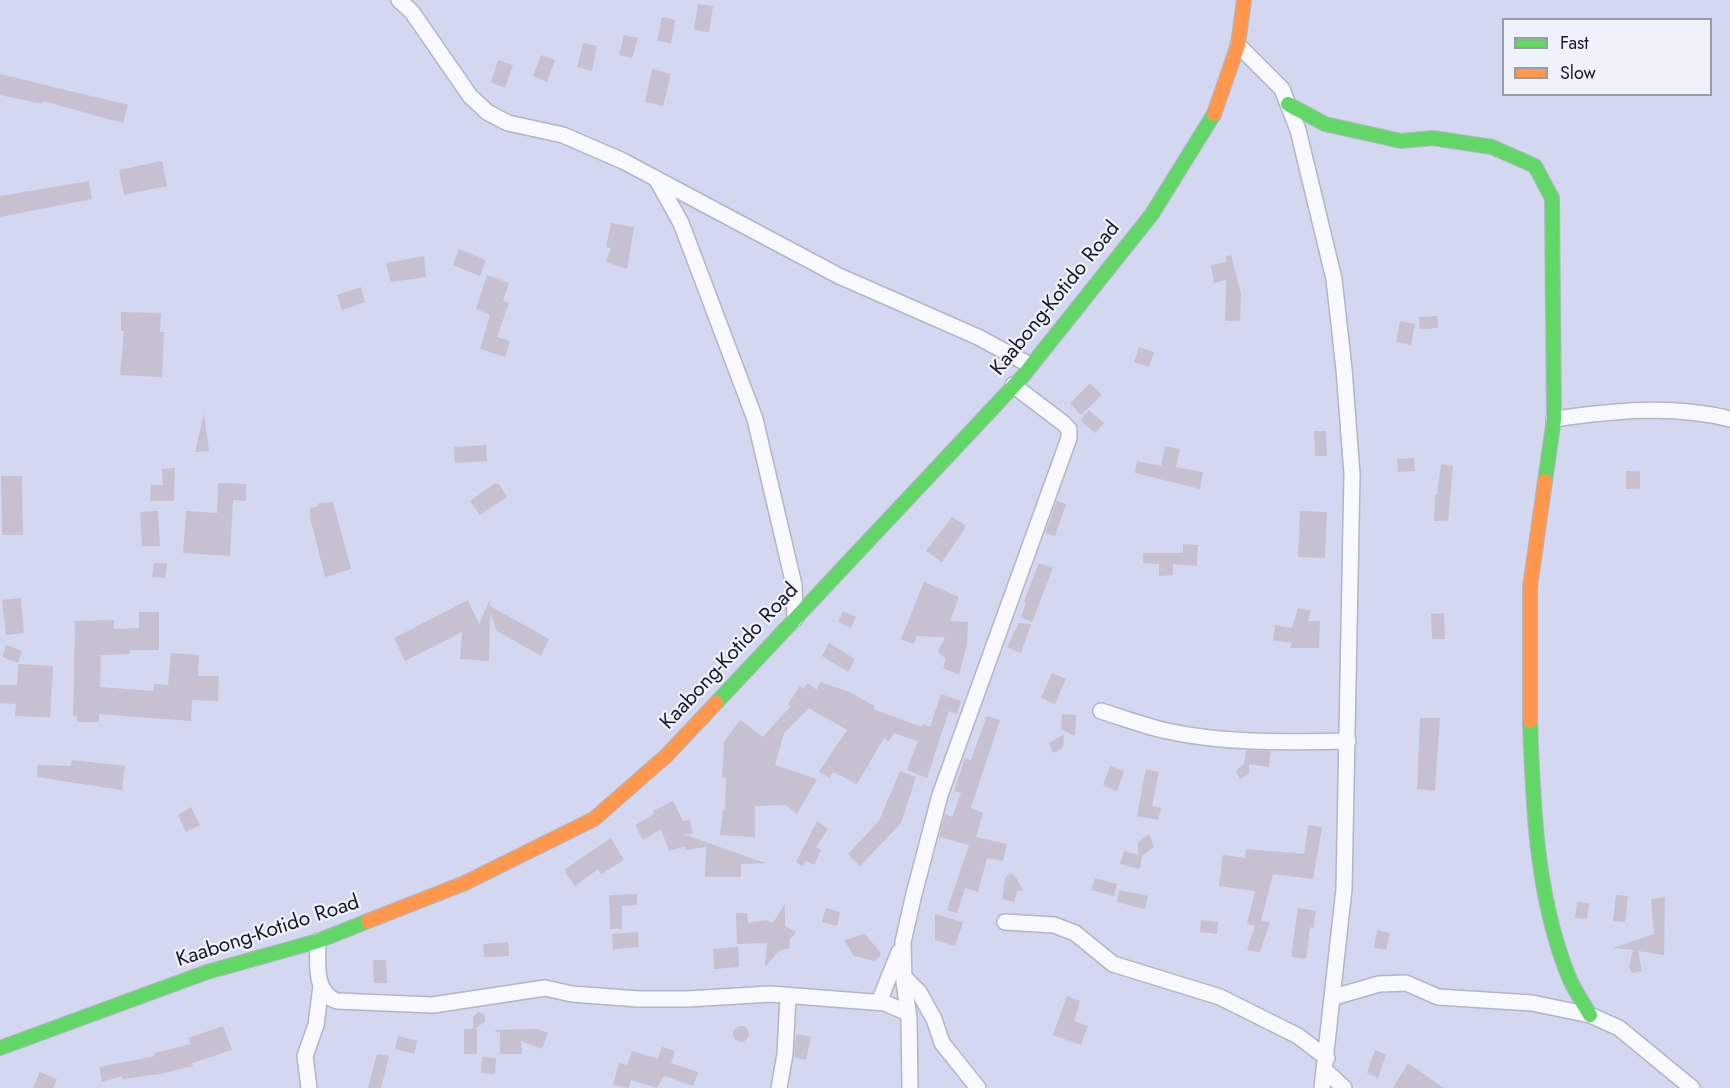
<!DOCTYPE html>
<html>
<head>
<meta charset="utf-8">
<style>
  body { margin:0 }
  #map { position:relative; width:1730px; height:1088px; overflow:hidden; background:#d3d7ef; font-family:Jost,sans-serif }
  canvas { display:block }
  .legend { position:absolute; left:1502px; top:18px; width:210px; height:78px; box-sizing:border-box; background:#f0f2fb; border:2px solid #999ba7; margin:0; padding:8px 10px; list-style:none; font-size:18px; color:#171929 }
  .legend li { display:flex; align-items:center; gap:12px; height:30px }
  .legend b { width:30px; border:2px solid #999ba7 }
</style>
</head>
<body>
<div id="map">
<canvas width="1730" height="1088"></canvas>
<ul class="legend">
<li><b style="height:8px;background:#63d668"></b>Fast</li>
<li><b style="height:8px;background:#ff974d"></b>Slow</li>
</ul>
</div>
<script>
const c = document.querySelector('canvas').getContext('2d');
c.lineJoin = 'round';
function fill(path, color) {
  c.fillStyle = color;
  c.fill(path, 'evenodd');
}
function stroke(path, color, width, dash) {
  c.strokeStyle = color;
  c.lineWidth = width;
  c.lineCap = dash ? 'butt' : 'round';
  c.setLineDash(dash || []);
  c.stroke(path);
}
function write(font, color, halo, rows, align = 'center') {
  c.font = font + ' Jost,sans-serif';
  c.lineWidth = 4.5;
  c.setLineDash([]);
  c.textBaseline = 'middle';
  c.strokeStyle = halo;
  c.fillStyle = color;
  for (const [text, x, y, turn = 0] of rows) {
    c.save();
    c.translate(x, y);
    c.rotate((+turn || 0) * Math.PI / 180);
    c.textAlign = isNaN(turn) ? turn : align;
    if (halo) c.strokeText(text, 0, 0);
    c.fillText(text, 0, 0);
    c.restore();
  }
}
fill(new Path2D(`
  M698 4 713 6 709 32 694 30Z
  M662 17 675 20 671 43 657 41Z
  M624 35 638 38 632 58 619 55Z
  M583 43 597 46 592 71 577 67Z
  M541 55 555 60 547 82 533 76Z
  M498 60 513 65 505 88 491 82Z
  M652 69 671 74 663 106 645 102Z
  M0 74 128 105 123 123 43 101 42 104 0 95Z
  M162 161 167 186 124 195 119 170Z
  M89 181 92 199 0 217V196Z
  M611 223 634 227 627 269 606 262 611 248 606 247Z
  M459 249 486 260 480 276 453 265Z
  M1231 255 1241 294 1240 321H1225L1226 280 1214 283 1211 265 1226 262V256Z
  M424 256 426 277 391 282 386 263Z
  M487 275 509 283 503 301 509 303 497 337 510 341 505 357 480 349 490 315 476 309Z
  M361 287 365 302 342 310 337 295Z
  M121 312 161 313 160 332H164L162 377 120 375 124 331H121Z
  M1437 316 1438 328 1420 329 1419 317Z
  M1400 321 1415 324 1411 345 1396 342Z
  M1139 347 1154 352 1149 367 1134 362Z
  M1090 383 1102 395 1081 415 1070 403Z
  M1089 410 1104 423 1095 433 1080 420Z
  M204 414 209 451 195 452Z
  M1314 431H1326L1327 456H1315Z
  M486 445 487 461 455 463 454 447Z
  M1165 446 1180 449 1176 467 1203 472 1200 489 1135 473 1137 461 1161 466Z
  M1414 458 1415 471 1398 472 1397 459Z
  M1441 464 1453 466 1448 521H1434L1435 495H1437Z
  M175 468 174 501H150L151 485H163L162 469Z
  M1626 471H1640V489H1626Z
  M1 476H22L23 535H2Z
  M218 483 246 484V501L233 500 230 556 183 553 186 511 217 513Z
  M494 484H499L507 497 480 515 470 501Z
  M1057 501 1066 504 1055 536 1045 533Z
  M333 502 351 569 325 577 310 517V508L318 506 319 503Z
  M158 511 160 546H142L140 512Z
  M1300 511 1327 512 1325 558 1298 557Z
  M952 517 965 525V528L942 562 926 551Z
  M1183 544 1198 545 1197 566 1173 564V575L1159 576V564L1143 563V553H1183Z
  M154 563H167L165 578 152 577Z
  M1039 563 1053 568 1032 622 1021 617 1026 602 1024 601Z
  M924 582 959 597 950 621 968 622 967 644 959 675 943 668 946 659 938 652 945 637 917 636 914 644 901 639Z
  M21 598 24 633 6 635 2 600Z
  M468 600 479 624 490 600V606L549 639 541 656 497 631 490 614 489 661 460 659 462 632 405 661 394 638Z
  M1298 608 1311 611 1308 621H1320L1319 648H1290L1292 643 1273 640 1275 625 1292 628Z
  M843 611 856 617 851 628 838 622Z
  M139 612H159V650H130V654L101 655 100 687 153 691 154 684 168 685 171 653 199 655 198 676H219L218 701 192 700 191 721 99 714V722H77V716H73L75 621 114 620V629L139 628Z
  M1444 613 1445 639H1432L1431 614Z
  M1019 623 1031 624 1021 653 1007 647Z
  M829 643 855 659 848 672 822 656Z
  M6 645 22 651 18 663 2 657Z
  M18 664 53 666 50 717 15 716 16 704 0 703V685H17Z
  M1052 673 1066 679 1055 704 1041 698Z
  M820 682 847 691 875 706 873 709 922 727 923 724 930 727 941 694 961 701 957 714 949 711 927 778 907 770 918 741 894 733 889 741 884 738 857 784 833 772 830 778 819 772 847 730 809 708 784 733 775 765 817 779 797 814 786 805 755 806V837L720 835 723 810H725L726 778H722L724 742 740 720 763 737 790 707 788 704 800 686 804 689 807 683 817 690Z
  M1062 714 1076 715 1075 736 1061 729Z
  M987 716 1000 720 971 808 983 813 976 837 1007 844 1003 861 987 858 978 892 965 888 957 913 947 910 969 845 939 837 945 814 952 817 961 793 954 791 965 758 971 760Z
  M1420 718H1440L1435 791 1417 789Z
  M1064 734 1063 748 1053 753 1049 743Z
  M1246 750 1271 751 1269 767 1249 764V774L1240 779 1236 771 1244 764Z
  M72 760 125 766 122 790 37 777 38 765 71 766Z
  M1110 766 1124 771 1117 791 1103 785Z
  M1146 769 1159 772 1152 806 1161 808 1158 820 1137 816Z
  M900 771 916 777 901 823 860 866 848 854 879 821Z
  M673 801 683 821 690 820 693 834H683L765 863 741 864V877H705L706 847 686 850 685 846 669 851 661 829 643 840 635 825 654 814 653 811Z
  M191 807 200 825 186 832 178 815Z
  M817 821 828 829 816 847 821 850 814 865 806 861 802 866 796 862Z
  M1308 825 1322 827 1313 879 1273 874 1261 921 1270 922 1260 952 1247 950 1255 926 1247 924 1255 891 1219 886 1223 855 1245 858 1246 849 1304 854Z
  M1149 834 1154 847 1142 856 1140 869 1120 864 1124 851 1138 855V842Z
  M611 838 624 860 601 874 598 869 575 886 564 870Z
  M1010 873 1015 876 1023 890 1017 891 1014 902 1002 899 1005 878Z
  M1095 878 1117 884 1114 896 1091 890Z
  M1119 890 1148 896 1145 909 1117 902Z
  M637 894V905L622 906V929H610L609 895Z
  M1616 895 1628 896 1625 922 1613 921Z
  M1665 897 1664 955 1638 951 1642 971 1632 973 1629 967 1633 950 1613 948 1654 934 1651 899Z
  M1577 902 1589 903 1587 919 1575 918Z
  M785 904V926L796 932 790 939 789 948 779 951 765 967 767 943 737 944 736 913H747L748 923 766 920 773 923Z
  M826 908 840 912 837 926 822 922Z
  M1298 908 1316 911 1313 928 1310 927 1306 959 1291 957Z
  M935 914 963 922 955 946 935 940Z
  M1201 920 1218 922 1217 934 1200 932Z
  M1377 930 1390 933 1386 950 1374 948Z
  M638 932 639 947 613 949 612 934Z
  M865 934 880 952V956L874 961 854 956 844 940Z
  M508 942 509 956 484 957 483 944Z
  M738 947 739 967 714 969 713 949Z
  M373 960H386L387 983H374Z
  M1067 996 1080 1001 1074 1021 1088 1026 1081 1045 1053 1035Z
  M478 1012 484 1014 485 1022 474 1029H477V1054H464V1029H473V1017Z
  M223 1026 232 1050 192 1063 193 1066 159 1074 123 1079 122 1076 102 1082 99 1067 155 1056 154 1053 191 1044 188 1038Z
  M733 1034a8 8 0 1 1 16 0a8 8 0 1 1-16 0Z
  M537 1029 548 1033 542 1049 521 1041 522 1054H500V1033L494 1030Z
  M796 1034 811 1037 806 1060 794 1057Z
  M398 1036 417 1041 414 1054 395 1049Z
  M662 1047 675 1051 671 1063 698 1072 693 1086 664 1076 657 1088 631 1080 629 1088 613 1085 619 1063 627 1065 632 1051 658 1059Z
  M1375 1050 1386 1055 1378 1078 1367 1073Z
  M377 1054 389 1056 381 1088H368Z
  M482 1057 496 1058 495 1074 481 1073Z
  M1408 1063 1444 1088H1393Z
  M40 1072 57 1079 53 1088H33Z`), '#c6c0d0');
const street = new Path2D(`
  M399 0 412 12 470 96 487 112 508 123 563 135 623 161 839 276 978 337 1030 365
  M1238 45 1282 89 1298 130 1334 279 1344 369 1352 474 1344 889 1322 1088
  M657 180 681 223 755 419 794 585 795 619
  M1554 419C1611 411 1673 404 1730 419
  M1101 711C1123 718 1145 726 1167 731 1226 744 1288 742 1348 741
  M1005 922 1054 925 1075 933 1113 964 1220 997 1298 1036 1327 1058
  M318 941C318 961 313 993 337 1001L433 1005 545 988 572 994 639 999H687L771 994 885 1003 908 1013
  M903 976 919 992 934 1019 942 1043 978 1088
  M1334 997 1379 984 1406 983 1438 997 1532 1003 1590 1015 1619 1028 1692 1088
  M879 1002 899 952
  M1326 1071 1344 1088
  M309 1088 305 1056 316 1025 321 986
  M779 1088 785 1054 788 997
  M910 1088 909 1018 904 982 903 942 914 894 940 795 1069 438V429L1063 423 1013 385`);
const fast = new Path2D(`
  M1288 104 1325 124 1401 141 1433 138 1492 147 1535 166 1552 198 1554 419 1545 481
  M716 703 1023 376 1152 214 1214 114
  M1530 721C1533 805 1536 895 1568 975 1573 989 1583 1002 1590 1015
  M0 1048 207 972 318 941 368 921`);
const slow = new Path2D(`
  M1214 114 1238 45 1244 0
  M1530 721V587L1545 481
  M368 921 465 883 594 819 666 756 716 703`);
stroke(street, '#b1b5c7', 18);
stroke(fast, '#b1b5c7', 16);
stroke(slow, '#b1b5c7', 16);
stroke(street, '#f8f9fd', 15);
stroke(fast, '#63d668', 14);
stroke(slow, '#ff974d', 14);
write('21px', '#171929', '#f0f2fb', [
  ["Kaabong-Kotido Road",1056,299,-51],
  ["Kaabong-Kotido Road",730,657,-47],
  ["Kaabong-Kotido Road",268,932,-18]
]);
</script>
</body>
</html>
